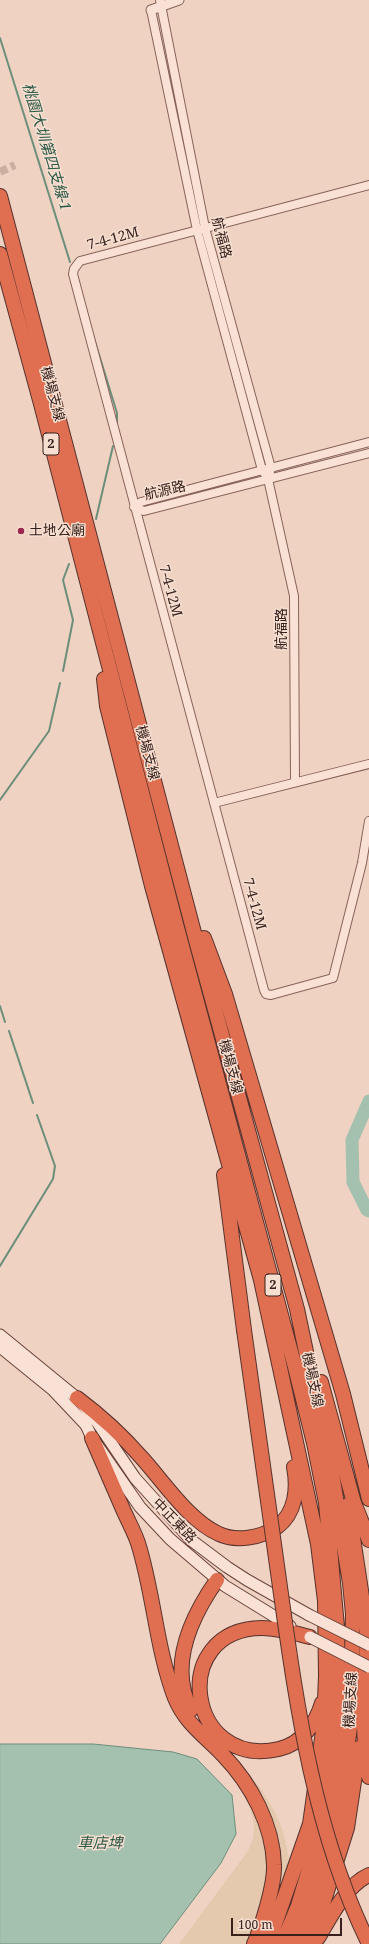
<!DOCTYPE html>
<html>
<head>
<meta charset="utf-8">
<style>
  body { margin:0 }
  #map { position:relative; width:369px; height:1944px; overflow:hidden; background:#efd2c2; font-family:"Noto Serif",serif }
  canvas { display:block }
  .scale { position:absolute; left:231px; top:1918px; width:111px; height:18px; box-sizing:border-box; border:2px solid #38211d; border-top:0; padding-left:5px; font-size:12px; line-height:14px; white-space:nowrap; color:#38211d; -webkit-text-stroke:3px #f6dfd1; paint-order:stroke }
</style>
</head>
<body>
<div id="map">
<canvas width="369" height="1944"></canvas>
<div class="scale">100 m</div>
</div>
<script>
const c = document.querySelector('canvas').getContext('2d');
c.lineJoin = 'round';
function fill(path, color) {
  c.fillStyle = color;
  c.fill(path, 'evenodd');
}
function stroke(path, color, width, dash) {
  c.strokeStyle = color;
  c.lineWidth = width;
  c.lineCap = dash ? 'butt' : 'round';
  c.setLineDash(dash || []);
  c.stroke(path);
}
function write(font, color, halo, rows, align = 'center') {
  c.font = font + ' "Noto Serif","Noto Sans TC",serif';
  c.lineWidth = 3;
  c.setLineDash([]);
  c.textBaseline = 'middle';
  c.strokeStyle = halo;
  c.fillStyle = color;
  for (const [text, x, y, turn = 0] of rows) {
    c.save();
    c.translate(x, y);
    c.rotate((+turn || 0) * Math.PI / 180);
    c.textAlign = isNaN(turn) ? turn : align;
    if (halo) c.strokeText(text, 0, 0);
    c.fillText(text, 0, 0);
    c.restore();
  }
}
fill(new Path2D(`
  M250 1775 262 1790 275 1812 283 1831 289 1858 285 1881 260 1944H179L248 1851 253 1838 254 1825 251 1812 246 1796 237 1781Z`), '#e4c9af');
const water = new Path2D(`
  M0 1744H93L173 1752 197 1759 232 1795 236 1834 221 1863 160 1944H0Z`);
fill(water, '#a4c1af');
stroke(water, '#6b8f7a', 1);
stroke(new Path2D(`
  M0 38 70 262
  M93 335 117 413V427
  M96 519 113 446
  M63 671 73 620 63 580 69 564
  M0 800 49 731 60 683
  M0 1006 5 1022
  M9 1031 33 1103
  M0 1266 53 1179 55 1166 37 1115`), '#6b8f7a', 2);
stroke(new Path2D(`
  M369 1101 352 1140 353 1182 367 1210 369 1211`), '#a4c1af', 13);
stroke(new Path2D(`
  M0 172 15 165`), '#caafa1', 8, [8, 4]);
const minor = new Path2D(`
  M160 0 205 228 271 468 268 479 294 596 295 782
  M151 10 197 230 262 470 265 474
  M369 185 80 261 74 269 73 274 264 990 266 994 271 995 333 978 362 863 369 821
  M369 442 141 502 134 507 144 511 369 453
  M214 803 369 764`);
const tertiary = new Path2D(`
  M151 10 179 0`);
const secondary = new Path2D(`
  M0 1335 77 1398 97 1422 135 1478 191 1540 227 1567 247 1580 309 1615
  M0 1347 53 1390 86 1425 92 1438 140 1507 170 1539 225 1586 290 1626`);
const motorway = new Path2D(`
  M0 196 197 944 297 1309 333 1480 350 1583 353 1614 350 1727 335 1835 295 1944
  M0 254 41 404 176 924 295 1367 314 1443 326 1503 337 1627 338 1687 335 1742 325 1816 298 1906 282 1944
  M104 679 107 706 152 886 261 1280 318 1544 325 1601 326 1676 324 1724 310 1824 268 1944
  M204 938 225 994 343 1394 369 1499
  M224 1175 244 1330
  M321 1382 354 1503 369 1540
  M77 1398C101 1416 122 1435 142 1458 163 1481 189 1521 219 1534 236 1542 261 1538 277 1527 296 1513 298 1488 294 1467
  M92 1438C102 1461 112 1484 122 1507 127 1519 134 1531 138 1543 154 1594 156 1648 175 1698 185 1723 206 1737 223 1755 251 1784 273 1825 274 1865 275 1884 262 1926 254 1944
  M348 1505 367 1630 364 1727 366 1763 369 1777
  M310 1637C294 1633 278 1628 262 1628 167 1629 187 1770 279 1749 301 1744 316 1724 322 1703
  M191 1710C168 1666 191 1617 217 1580
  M318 1938C330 1918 346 1885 369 1875
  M308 1944 321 1910 347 1828 359 1748`);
stroke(minor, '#896259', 10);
stroke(tertiary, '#896259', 11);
stroke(secondary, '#6b433c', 13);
stroke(motorway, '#56322d', 16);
stroke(minor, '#f9e2d5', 8);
stroke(tertiary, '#f9e2d5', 9);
stroke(secondary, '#f9e2d5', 11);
stroke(motorway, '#e06f51', 14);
const secondaryBridge = new Path2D(`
  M309 1615 369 1645
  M310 1637 369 1667`);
const motorwayBridge = new Path2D(`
  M244 1330C256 1416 268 1501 280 1587 297 1708 314 1832 369 1944`);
stroke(secondaryBridge, '#6b433c', 13, []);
stroke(motorwayBridge, '#56322d', 16, []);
stroke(secondaryBridge, '#f9e2d5', 11);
stroke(motorwayBridge, '#e06f51', 14);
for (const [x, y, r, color] of [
  [21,531,4,"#992850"]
]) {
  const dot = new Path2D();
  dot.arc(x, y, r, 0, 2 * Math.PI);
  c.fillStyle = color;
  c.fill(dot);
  stroke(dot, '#f6dfd1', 1.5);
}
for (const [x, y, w] of [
  [51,444,16],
  [273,1285,16]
]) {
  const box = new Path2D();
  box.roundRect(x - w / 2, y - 11, w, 22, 3);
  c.fillStyle = '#f6dfd1';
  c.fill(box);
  stroke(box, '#38211d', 1);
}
write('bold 13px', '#38211d', null, [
  ["2",51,444],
  ["2",273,1285]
]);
write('14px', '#38211d', '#f6dfd1', [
  ["航福路",221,238,76],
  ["7-4-12M",113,239,-15],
  ["機場支線",52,394,75],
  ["航源路",165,491,-13],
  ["7-4-12M",170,591,75],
  ["航福路",282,629,-90],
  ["機場支線",147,753,75],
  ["7-4-12M",254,904,75],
  ["機場支線",230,1067,75],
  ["機場支線",312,1380,78],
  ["中正東路",174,1521,46],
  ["機場支線",351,1700,-87]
]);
write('14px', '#38211d', '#f6dfd1', [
  ["土地公廟",29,531]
], 'left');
write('italic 15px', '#2c5846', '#f6dfd1', [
  ["桃園大圳第四支線-1",46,147,73],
  ["車店埤",100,1844]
]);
</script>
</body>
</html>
